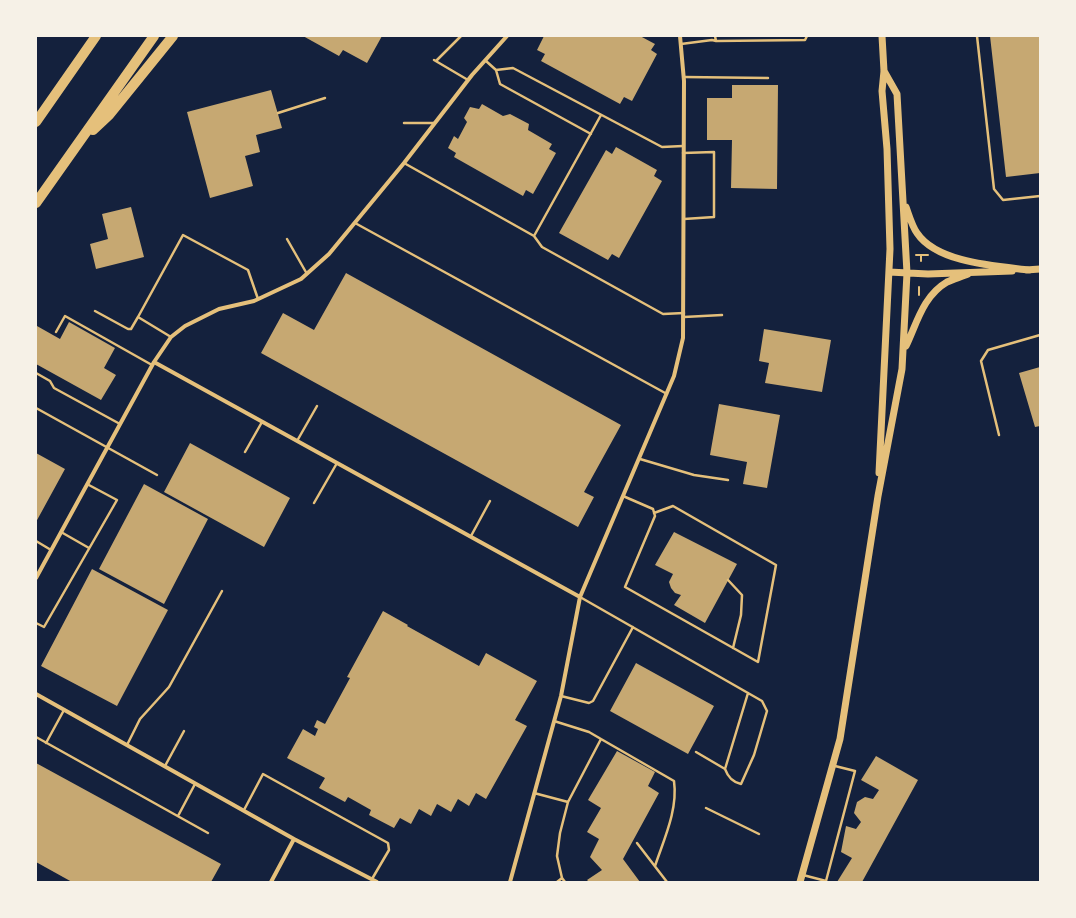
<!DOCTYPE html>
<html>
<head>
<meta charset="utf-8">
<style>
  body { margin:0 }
  #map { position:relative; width:1076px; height:918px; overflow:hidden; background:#14213d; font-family:Karla,sans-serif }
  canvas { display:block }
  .frame { position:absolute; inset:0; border:37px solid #f6f1e7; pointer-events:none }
</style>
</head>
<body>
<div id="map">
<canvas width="1076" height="918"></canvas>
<div class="frame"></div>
</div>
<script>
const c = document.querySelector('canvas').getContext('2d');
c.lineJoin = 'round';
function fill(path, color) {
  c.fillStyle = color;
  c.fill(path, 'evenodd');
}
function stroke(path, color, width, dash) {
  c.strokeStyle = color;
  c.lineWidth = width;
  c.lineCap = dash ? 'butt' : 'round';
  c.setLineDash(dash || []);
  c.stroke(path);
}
fill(new Path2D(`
  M303 36H382L367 63 343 50 339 56Z
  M544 36H640L655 44 651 50 657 54 632 101 624 97 620 104 541 61 545 54 537 50Z
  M990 36H1040V173L1006 177Z
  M732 85H778L777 189 731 188 732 140H707V98H732Z
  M271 90 282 128 256 135 260 152 245 156 253 186 210 198 187 112Z
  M482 104 503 116 510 114 529 124 528 130 552 144 549 149 556 153 533 194 526 190 523 196 454 157 456 153 448 148 454 136 458 139 467 122 464 118 470 107 479 109Z
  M616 147 657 170 654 176 662 181 619 258 612 254 608 260 559 233 606 150 612 154Z
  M131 207 144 257 96 269 90 244 108 239 102 214Z
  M346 273 621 425 584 492 594 497 578 527 261 353 283 313 314 330Z
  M69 322 115 348 104 368 116 375 101 400 36 364 37 326 60 339Z
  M764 329 831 340 822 392 765 383 769 363 759 361Z
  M1040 367V426L1035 427 1019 373Z
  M719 404 780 415 767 488 743 484 747 462 710 455Z
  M190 443 290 498 264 547 164 492Z
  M36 453 65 469 36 522Z
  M144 484 208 519 164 604 99 569Z
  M674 532 737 564 705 623 674 605 681 595 675 593 671 588 669 582 673 574 655 565Z
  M92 569 168 610 117 706 41 666Z
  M383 611 408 625 407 626 479 666 486 653 537 681 515 720 527 726 486 799 476 793 469 806 458 799 451 812 437 804 431 816 419 809 411 824 400 818 394 828 369 815 371 810 348 797 345 802 319 788 325 778 287 758 303 729 315 736 318 729 314 727 317 720 325 724 350 678 347 677Z
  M636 663 714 706 688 754 610 711Z
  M617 751 655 772 648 786 659 793 623 859 640 882H589L587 880 602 870 590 857 599 839 587 832 601 808 588 800Z
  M876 756 918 780 862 882H837L852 858 841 852 846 826 856 829 861 822 854 813 857 802 865 797 873 799 879 790 861 780Z
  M36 763 221 864 211 882H72L36 862Z`), '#c6a872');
stroke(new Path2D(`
  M916 255H928
  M921 261V256
  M919 295V287`), '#e5c07b', 2);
stroke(new Path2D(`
  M715 36 716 41
  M977 36 994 189 1003 200 1040 196
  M681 44 712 40 716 41 805 40 807 36
  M434 60 468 80
  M436 61 461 36
  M486 61 496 70 513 68 662 147 683 146
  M496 70 500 84 591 134
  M684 77 768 78
  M278 113 325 98
  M404 123H434
  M683 153 714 152V217L684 219
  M404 163 534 236 542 247 663 314 684 313
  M355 223 667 394
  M534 236 601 115
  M287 239 307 274
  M95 311 128 329H131L138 317
  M684 317 722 315
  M56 332 65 316 152 365
  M171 337 138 317 183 235 248 270 258 299
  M36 373 50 381 54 388 120 424
  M36 408 157 475
  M999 435 981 361 988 350 1040 335
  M297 441 317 406
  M245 452 262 422
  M640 459 694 475 728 480
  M623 496 653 509 655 516 625 587 758 662 776 565 673 506 654 513
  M314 503 337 463
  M61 532 89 548
  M471 536 490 501
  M36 541 51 550
  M728 580 742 595 741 615 733 648
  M580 597 762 701 767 711 754 755 741 784C732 782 728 777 725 769L748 693
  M36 623 44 627 117 500 87 484
  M561 696 589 703 593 701 633 627
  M554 721 589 732 601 739
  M36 737 208 833
  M46 743 64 710
  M127 745 140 719 169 687 222 591
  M696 752 725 769
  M165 766 184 731
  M534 793 568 802
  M706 808 759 834
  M244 810 263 774 388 843 389 850 372 879
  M178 816 195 784
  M637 843 667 882
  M803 875 826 881 855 771 835 766
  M562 878 565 882
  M557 882 562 878 557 856 560 833 568 802 601 739 674 781C678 810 664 839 655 866`), '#e5c07b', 2.5);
stroke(new Path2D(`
  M154 362 580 597
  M36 578 154 362 171 337 185 326 219 309 254 301 301 279 329 254 404 163 472 75 507 36
  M36 694 294 839 377 882
  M271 882 294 839
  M510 882 561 696 580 597 674 376 683 338 684 81 680 36`), '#e5c07b', 4);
stroke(new Path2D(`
  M906 207C909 215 912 226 917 233 937 263 996 266 1029 270
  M1026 270 1040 269
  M889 272 928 274 1012 271
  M906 346C917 323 923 296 947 282 953 279 961 277 968 274
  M879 473 890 249 887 149 882 91 884 71 882 36
  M800 882 840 739 878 496 902 369 907 273 897 94 884 71`), '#e5c07b', 7);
stroke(new Path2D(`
  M36 122 96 36
  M93 130 109 115 173 36
  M36 203 154 36`), '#e5c07b', 10);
</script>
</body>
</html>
